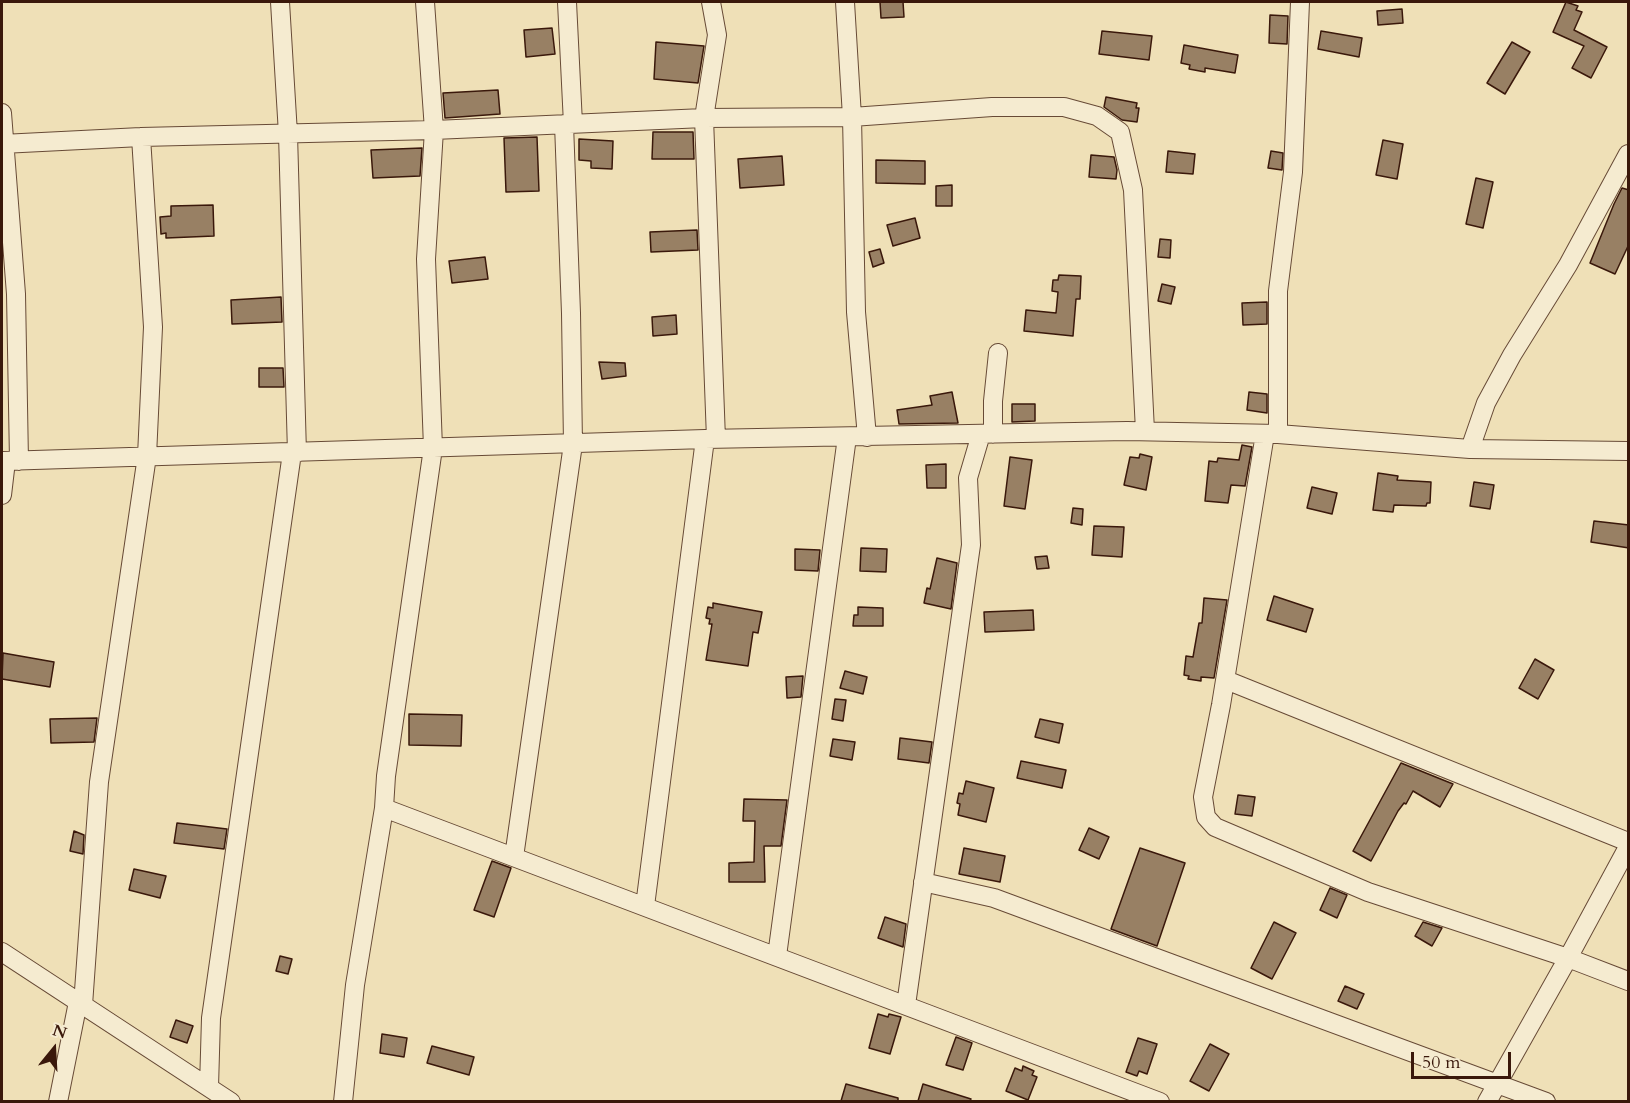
<!DOCTYPE html>
<html>
<head>
<meta charset="utf-8">
<style>
  body { margin:0 }
  #map { position:relative; width:1630px; height:1103px; overflow:hidden; background:#efe0b7; font-family:Cardo,serif }
  canvas { display:block }
  .frame { position:absolute; inset:0; border:3px solid #3a180b; pointer-events:none }
  .north { position:absolute; left:24px; top:1019px; width:60px; height:60px; -webkit-text-stroke:4px #f5ebd0; paint-order:stroke; rotate:18deg; font-size:16px; font-weight:700; line-height:24px; text-align:center; color:#3a180b }
  .north::after { content:''; display:block; margin:auto; width:21px; height:27px; background:#3a180b; clip-path:polygon(50% 0,100% 100%,50% 72%,0 100%) }
  .scale { position:absolute; left:1411px; top:1052px; width:100px; height:27px; box-sizing:border-box; border:3px solid #3a180b; border-top:0; padding-left:8px; font-size:18px; line-height:21px; white-space:nowrap; color:#3a180b; -webkit-text-stroke:4px #f5ebd0; paint-order:stroke }
</style>
</head>
<body>
<div id="map">
<canvas width="1630" height="1103"></canvas>
<div class="frame"></div>
<div class="north">N</div>
<div class="scale">50 m</div>
</div>
<script>
const c = document.querySelector('canvas').getContext('2d');
c.lineJoin = 'round';
function fill(path, color) {
  c.fillStyle = color;
  c.fill(path, 'evenodd');
}
function stroke(path, color, width, dash) {
  c.strokeStyle = color;
  c.lineWidth = width;
  c.lineCap = dash ? 'butt' : 'round';
  c.setLineDash(dash || []);
  c.stroke(path);
}
const building = new Path2D(`
  M880 2H903L904 17 881 18Z
  M1566 2 1578 6 1576 10 1582 12 1574 30 1607 47 1591 78 1572 68 1584 46 1553 32Z
  M1402 9 1403 23 1378 25 1377 11Z
  M1270 15 1288 16 1287 44 1269 43Z
  M552 28 555 54 526 57 524 30Z
  M1102 31 1152 36 1149 60 1099 54Z
  M1321 31 1362 38 1359 57 1318 49Z
  M656 42 704 46 698 83 654 79Z
  M1512 42 1530 52 1505 94 1487 83Z
  M1184 45 1238 55 1235 73 1205 68V72L1189 69 1190 65 1181 63Z
  M498 90 500 114 445 118 443 93Z
  M1106 97 1137 103 1136 108H1139L1137 122 1122 120 1104 107Z
  M653 132H693L694 159H652Z
  M537 137 539 191 506 192 504 138Z
  M579 139 613 141 612 169 591 168V161L579 160Z
  M1383 140 1403 144 1397 179 1376 175Z
  M422 148 420 176 373 178 371 150Z
  M1168 151 1195 154 1193 174 1166 172Z
  M1271 151 1283 153 1282 170 1268 168Z
  M1091 155 1114 157 1117 170 1116 179 1089 177Z
  M782 156 784 185 740 188 738 159Z
  M876 160 925 161V184L876 183Z
  M1476 178 1493 182 1483 228 1466 224Z
  M952 185V206H936V186Z
  M1622 188 1629 190V244L1615 274 1590 263 1614 204Z
  M213 205 214 236 166 238V233L161 234 160 217 171 216V206Z
  M915 218 920 238 893 246 887 225Z
  M697 230 698 250 651 252 650 232Z
  M1160 239 1171 240 1170 258 1158 257Z
  M880 249 884 263 873 267 869 252Z
  M485 257 488 279 452 283 449 261Z
  M1059 275 1081 276 1080 299H1076L1073 336 1024 331 1026 310 1056 313 1058 292 1052 291 1053 280H1058Z
  M1162 284 1175 287 1171 304 1158 301Z
  M281 297 282 322 232 324 231 300Z
  M1267 302V324L1243 325 1242 303Z
  M676 315 677 334 653 336 652 317Z
  M599 362 625 363 626 376 602 379Z
  M259 368H283L284 387H259Z
  M952 392 958 423 899 424 897 410 932 405 930 396Z
  M1249 392 1267 394V413L1247 410Z
  M1012 404H1035V421L1012 422Z
  M1242 445 1252 447 1245 486 1231 485 1228 503 1205 501 1209 461 1217 462 1218 458 1239 460Z
  M1140 454 1152 457 1146 490 1124 485 1130 457 1139 458Z
  M1010 457 1032 460 1025 509 1004 506Z
  M946 464V488H927L926 465Z
  M1378 473 1398 476 1397 480 1431 482 1430 503H1427L1426 506 1394 505 1393 512 1373 510Z
  M1474 482 1494 485 1490 509 1470 506Z
  M1312 487 1337 493 1332 514 1307 508Z
  M1073 508 1083 509 1082 525 1071 523Z
  M1594 521 1629 525V548L1591 542Z
  M1094 526 1124 527 1122 557 1092 555Z
  M861 548 887 549 886 572 860 571Z
  M795 549 820 550 818 571 795 570Z
  M1047 556 1049 568 1037 569 1035 557Z
  M937 558 957 563 951 609 924 603 927 588 930 589Z
  M1274 596 1313 609 1306 632 1267 620Z
  M1204 598 1227 600 1214 678 1201 677V681L1188 679 1189 676 1184 675 1186 656 1193 657 1199 623H1202Z
  M713 603 762 612 758 633 753 632 748 666 706 660 712 624H709L710 619 706 618 708 607 713 608Z
  M858 607 883 608V626H853L854 615H858Z
  M1033 610 1034 630 985 632 984 612Z
  M3 653 54 662 50 687 2 679Z
  M1535 659 1554 670 1538 699 1519 688Z
  M845 671 867 677 863 694 840 688Z
  M803 676 801 697 787 698 786 677Z
  M835 699 846 700 843 721 832 719Z
  M409 714 462 715 461 746 409 745Z
  M97 718 94 742 51 743 50 719Z
  M1040 719 1063 724 1059 743 1035 737Z
  M900 738 932 742 929 763 898 759Z
  M833 739 855 742 852 760 830 756Z
  M1021 761 1066 770 1062 788 1017 778Z
  M1401 763 1453 784 1440 807 1413 791 1406 804 1404 803 1398 811 1371 861 1353 851Z
  M966 781 994 788 986 822 958 815 960 804 957 803 959 793 963 794Z
  M1238 795 1255 797 1252 816 1235 814Z
  M744 799 787 800 781 846H764L765 882H729V863L754 862 755 821H743Z
  M177 823 227 829 224 849 174 843Z
  M1089 828 1109 837 1099 859 1079 850Z
  M74 831 84 835 83 854 70 851Z
  M964 848 1005 856 1000 882 959 874Z
  M1140 848 1185 863 1157 946 1111 929Z
  M492 861 511 868 494 917 474 910Z
  M134 869 166 876 160 898 129 890Z
  M1330 888 1347 895 1337 918 1320 910Z
  M885 917 906 924 903 947 878 938Z
  M1274 922 1296 933 1272 979 1251 968Z
  M1423 922 1442 928 1432 946 1415 936Z
  M280 956 292 959 288 974 276 971Z
  M1345 986 1364 994 1357 1009 1338 1001Z
  M878 1014 888 1017 889 1014 901 1017 890 1054 869 1048Z
  M176 1020 193 1026 187 1043 170 1037Z
  M382 1034 407 1038 404 1057 380 1053Z
  M956 1037 972 1043 963 1070 946 1065Z
  M1138 1038 1157 1044 1147 1074 1139 1071 1137 1076 1126 1072Z
  M1210 1044 1229 1054 1209 1091 1190 1081Z
  M432 1046 474 1057 469 1075 427 1063Z
  M1023 1066 1034 1071 1032 1075 1037 1077 1028 1100 1006 1091 1015 1068 1022 1071Z
  M846 1084 898 1098V1101H841Z
  M923 1084 971 1099 970 1101H918Z`);
fill(building, '#988064');
stroke(building, '#3a180b', 1.5);
const minor = new Path2D(`
  M280 2 288 134 297 453
  M567 2 573 124
  M845 2 852 117 856 312 867 437
  M2 113 16 294 19 461
  M2 144 141 137 434 130 704 118 717 35 711 2
  M993 434V401L998 353
  M1265 434 1221 705 1203 797 1206 817 1215 827 1368 892 1568 958 1628 847
  M1278 434V291L1293 172 1300 2
  M716 439 704 118 852 117 992 107H1064L1097 116 1120 132 1133 190 1145 431
  M1470 449 1486 403 1512 355 1568 265 1628 154
  M2 461 705 439 1127 431 1278 434 1470 449 1628 451
  M2 495 6 461
  M1226 680 1628 842
  M384 808 1160 1102
  M514 857 573 444 571 313 564 124
  M923 882 994 898 1546 1102
  M645 906 705 439
  M2 952 231 1102
  M777 956 847 437
  M83 1005 99 782 147 456 153 327 141 137
  M906 1005 971 545 968 478 981 434
  M209 1087 211 1018 292 453
  M58 1102 78 1002
  M343 1102 355 985 384 808 386 776 433 448 426 259 434 130 425 2
  M1487 1102 1568 958 1628 981`);
stroke(minor, '#674a36', 20);
stroke(minor, '#f5ebd0', 18);
</script>
</body>
</html>
